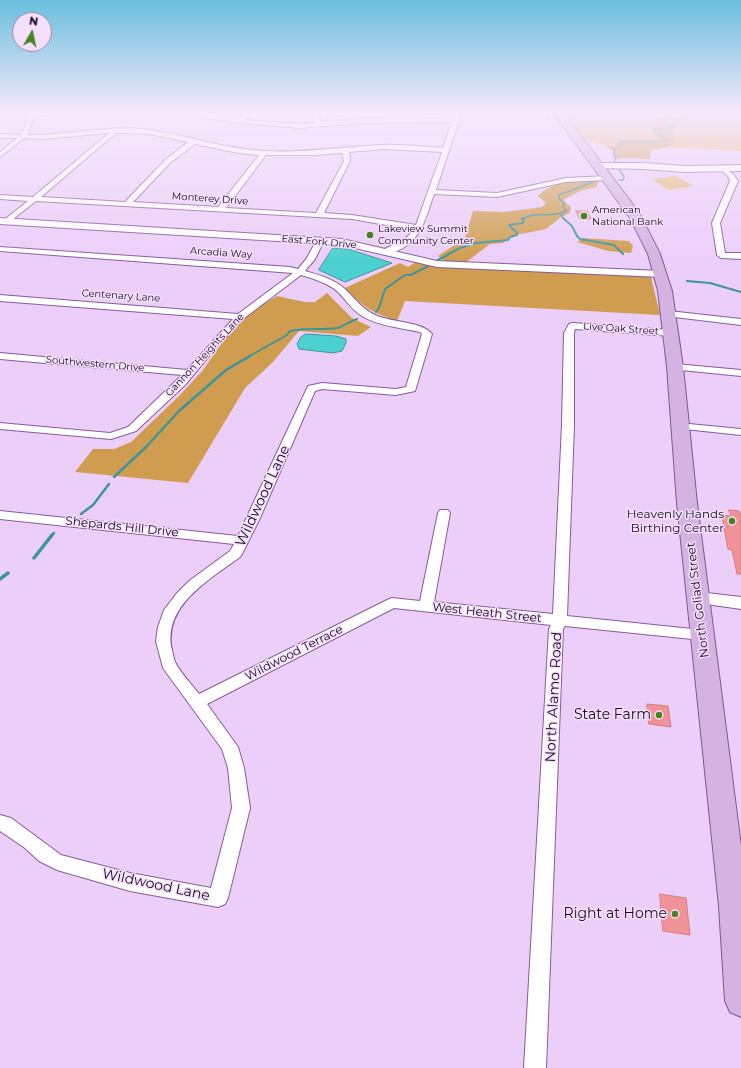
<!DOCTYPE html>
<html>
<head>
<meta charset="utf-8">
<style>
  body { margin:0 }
  #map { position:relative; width:741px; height:1068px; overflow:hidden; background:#eccff9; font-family:Montserrat,sans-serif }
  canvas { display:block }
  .north { position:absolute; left:12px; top:12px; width:40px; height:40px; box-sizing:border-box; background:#f4e0fc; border:1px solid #9d8aa5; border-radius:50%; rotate:9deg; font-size:11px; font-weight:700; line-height:16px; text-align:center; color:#1b0922 }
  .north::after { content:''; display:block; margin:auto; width:14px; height:18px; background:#488320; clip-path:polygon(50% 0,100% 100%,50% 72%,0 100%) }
</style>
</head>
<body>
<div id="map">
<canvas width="741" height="1068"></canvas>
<div class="north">N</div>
</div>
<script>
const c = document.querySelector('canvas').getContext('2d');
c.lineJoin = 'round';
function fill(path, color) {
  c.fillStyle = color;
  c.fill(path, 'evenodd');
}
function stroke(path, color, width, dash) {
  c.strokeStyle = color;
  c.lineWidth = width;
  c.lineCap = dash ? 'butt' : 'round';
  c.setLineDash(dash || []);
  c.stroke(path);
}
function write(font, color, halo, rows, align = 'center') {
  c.font = font + ' Montserrat,sans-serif';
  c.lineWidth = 3;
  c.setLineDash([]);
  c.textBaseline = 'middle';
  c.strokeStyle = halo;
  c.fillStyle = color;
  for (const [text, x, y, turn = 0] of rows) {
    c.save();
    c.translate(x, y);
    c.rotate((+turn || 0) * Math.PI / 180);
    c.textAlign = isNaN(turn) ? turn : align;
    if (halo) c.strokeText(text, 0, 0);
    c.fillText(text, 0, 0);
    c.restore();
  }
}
fill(new Path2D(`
  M0 111H26L23 123 0 122Z`), '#e9bffb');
fill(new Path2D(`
  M562 111H741V151L620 145 611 151C603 142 594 144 584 140L572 124 576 122 568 119Z
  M675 176 694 186 669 190 651 179Z`), '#e7b66e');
fill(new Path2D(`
  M668 123 676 124 674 125 675 127 673 129 672 133 677 142 668 147 652 150 650 153V157L652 159 624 158 616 159 614 157 613 151 606 146H615L619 143 618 141 661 142 653 130 654 127 668 126Z
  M591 180 598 181 597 187 580 191 563 200 571 207 570 213 561 217 546 229 511 236 503 243 490 244 465 263 446 262 438 256 465 238 473 211 504 212 542 207 546 203 538 196C554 181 570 181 591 180Z
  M583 238 629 241 633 246 631 253 608 251 577 242Z
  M416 262C493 278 573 264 651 277L660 315 405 301 397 321C373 313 363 307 345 288L400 263 408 267Z
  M327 293 352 318 371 327 358 336 299 331 273 362 245 388 188 483 75 472 93 449H114L131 442 181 394 203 370 222 343 247 314 277 296 305 302H315Z`), '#d09d50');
const water = new Path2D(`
  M333 248 348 249 392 263 345 282 319 270Z
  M306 334 336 336 346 339V343L342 351 333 353 299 349 297 344 300 338Z`);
fill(water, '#4dd0d0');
stroke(water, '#3e949c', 1);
stroke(new Path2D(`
  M568 116 574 113 572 111
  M546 118 550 116
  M656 134 652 130 675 126 658 119 669 118 678 120 682 117 680 114 673 111
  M619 180H623L624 177 614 160 616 158 613 154 615 149 621 145 620 142 629 141H668L659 135
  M561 215 564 219
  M523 219C536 210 552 219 566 211L563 206 564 203 559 199V195L593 182`), '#3e949c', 1.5);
stroke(new Path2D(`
  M563 218 572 226 577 236 580 239 614 245 623 254
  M438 260 460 248 476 243 508 240 510 237 517 235V233L509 225 523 223 524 222 522 219 524 218
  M687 281 710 283 741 292
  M376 312 379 308 385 289 405 275H411L428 266
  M248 357 287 335 290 331C306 328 322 330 337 328 342 327 351 321 357 319`), '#3e949c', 2);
stroke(new Path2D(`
  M114 477 147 446 179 411 226 370 250 356
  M81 514 93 505 109 484
  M51 536 54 533`), '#3e949c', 2.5);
stroke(new Path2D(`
  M34 558 52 535
  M0 579 8 573`), '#3e949c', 3.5);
const building = new Path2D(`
  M576 211H587L591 219H580Z
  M729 510 739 511 741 515V574H737L732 550 728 549 724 528 722 515 731 516Z
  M647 704 668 706 671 727 649 724Z
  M660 894 686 898 690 935 663 931Z`);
fill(building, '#f09399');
stroke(building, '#d47d84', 1);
const minor = new Path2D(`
  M29 111H76L73 113 34 116 27 135C68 136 109 124 151 130 189 136 225 149 264 151 304 153 343 147 382 145 402 144 423 147 443 148L452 122 362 123 299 128 241 123 165 113 162 111H179L239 119 247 111H253L246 120 299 124 314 123 313 116 317 111H323L319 116 321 122 362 119 453 118 456 111H462L436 190 497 193 566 178 607 176 611 178 607 180 566 182 497 197 434 194C424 223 420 246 386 255L383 254 382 252 383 250 406 238 414 230 352 219 36 201 7 224 3 222 4 220 28 201 0 199V195L33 197 109 133 43 139 24 138 0 157V152L17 138H0V134L20 135 25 127ZM116 133 150 134 188 142 165 160 125 202 41 197ZM195 144 238 153 259 155 218 207 133 202 170 163ZM384 149 442 152 416 225 352 215 324 213 350 161 349 152ZM342 153 344 161 316 213 226 208 266 155H314Z
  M723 167 733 174 738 181 720 223 725 253H741V259L721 258 717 255 712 223 730 181 728 176 720 169Z
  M317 239H320L324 241 315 259 305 271C319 275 334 279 345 289 355 299 363 310 377 316 392 322 423 322 432 334L415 391 396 395 322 389 315 391 260 518 242 554 240 557C209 580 162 606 172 650 173 654 174 659 175 662 180 672 192 685 199 694L387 600 392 598 420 601 438 513 440 510H448L450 513 434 602 553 614 562 425 564 333 569 324 572 323 671 330 676 333 671 336 575 329 574 333V425L567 616 702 630 707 631 709 635 707 639 702 640 565 626 563 629 546 1068H524L549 629 551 625 394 608 207 704 238 747 244 768 250 808 228 898 225 904 218 907 130 891 57 870 39 861 25 848 0 831V815L11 818 61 855 130 873 211 888 232 808 228 768 222 749 163 668 156 641 158 627 164 610 177 593 189 581 230 551 234 544 0 519V511L238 536 308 386 322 383 396 389 406 387 422 334 420 332C401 328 379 326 362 316 352 310 346 300 338 292 328 283 314 279 301 275L243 319 218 345 185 385 136 431 111 439 0 429V423L110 433 128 427 182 375 0 359V353L187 370 233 319 0 301V295L238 314 293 273 0 251V247L290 267 298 269 307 258Z
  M669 311 741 319V325L666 316 664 314Z
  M675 364 741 370V376L671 369 670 367 671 365Z
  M679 423 741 429V435L675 428 673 426 675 424Z`);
const tertiary = new Path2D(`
  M598 163H644L685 166 741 165V171L685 172 644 169 595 168 594 166Z
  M0 218 342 239 437 261 661 271 666 274 661 277 437 267 342 245 0 224Z
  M698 592 741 597V609L692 602 689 598 692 594Z`);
const primary = new Path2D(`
  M552 111H562L629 199 642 218 660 254 672 291 683 367 697 503 741 846V1017L730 1012 725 1001 719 906 677 503 667 367 658 291 648 254 630 218Z`);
stroke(minor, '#885b9b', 2);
stroke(tertiary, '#885b9b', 2);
stroke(primary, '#805692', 2);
fill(minor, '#fff');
fill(tertiary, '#fff');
fill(primary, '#d4b3e2');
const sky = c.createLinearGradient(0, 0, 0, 261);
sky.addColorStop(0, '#6abfde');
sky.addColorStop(0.43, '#f6e9fc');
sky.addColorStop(1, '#f6e9fc00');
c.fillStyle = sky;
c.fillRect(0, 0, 741, 261);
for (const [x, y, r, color] of [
  [584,216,4,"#488320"],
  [370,235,4,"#488320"],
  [732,521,4,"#488320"],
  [659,715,4,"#488320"],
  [675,914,4,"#488320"]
]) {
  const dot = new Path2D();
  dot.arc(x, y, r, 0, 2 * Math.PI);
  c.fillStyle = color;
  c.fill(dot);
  stroke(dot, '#f4e0fc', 1.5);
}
write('10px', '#1b0922', '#f4e0fc', [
  ["Monterey Drive",210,199,4],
  ["East Fork Drive",319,242,5],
  ["Arcadia Way",221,253,4],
  ["Centenary Lane",121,296,4],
  ["Live Oak Street",621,329,4],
  ["Gannon Heights Lane",205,355,-47],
  ["Southwestern Drive",95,364,5]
]);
write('10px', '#1b0922', '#f4e0fc', [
  ["American",592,210],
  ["National Bank",592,222],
  ["Lakeview Summit",378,229],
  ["Community Center",378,241]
], 'left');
write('12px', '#1b0922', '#f4e0fc', [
  ["Heavenly Hands",724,514],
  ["Birthing Center",724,528]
], 'right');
write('12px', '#1b0922', '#f4e0fc', [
  ["Shepards Hill Drive",122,527,6],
  ["North Goliad Street",698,600,-97],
  ["West Heath Street",487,613,6],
  ["Wildwood Terrace",294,653,-27]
]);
write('14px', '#1b0922', '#f4e0fc', [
  ["Wildwood Lane",263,496,-65],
  ["North Alamo Road",554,697,-87],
  ["Wildwood Lane",156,885,12]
]);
write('14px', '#1b0922', '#f4e0fc', [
  ["State Farm",651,715],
  ["Right at Home",667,914]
], 'right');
</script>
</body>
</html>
